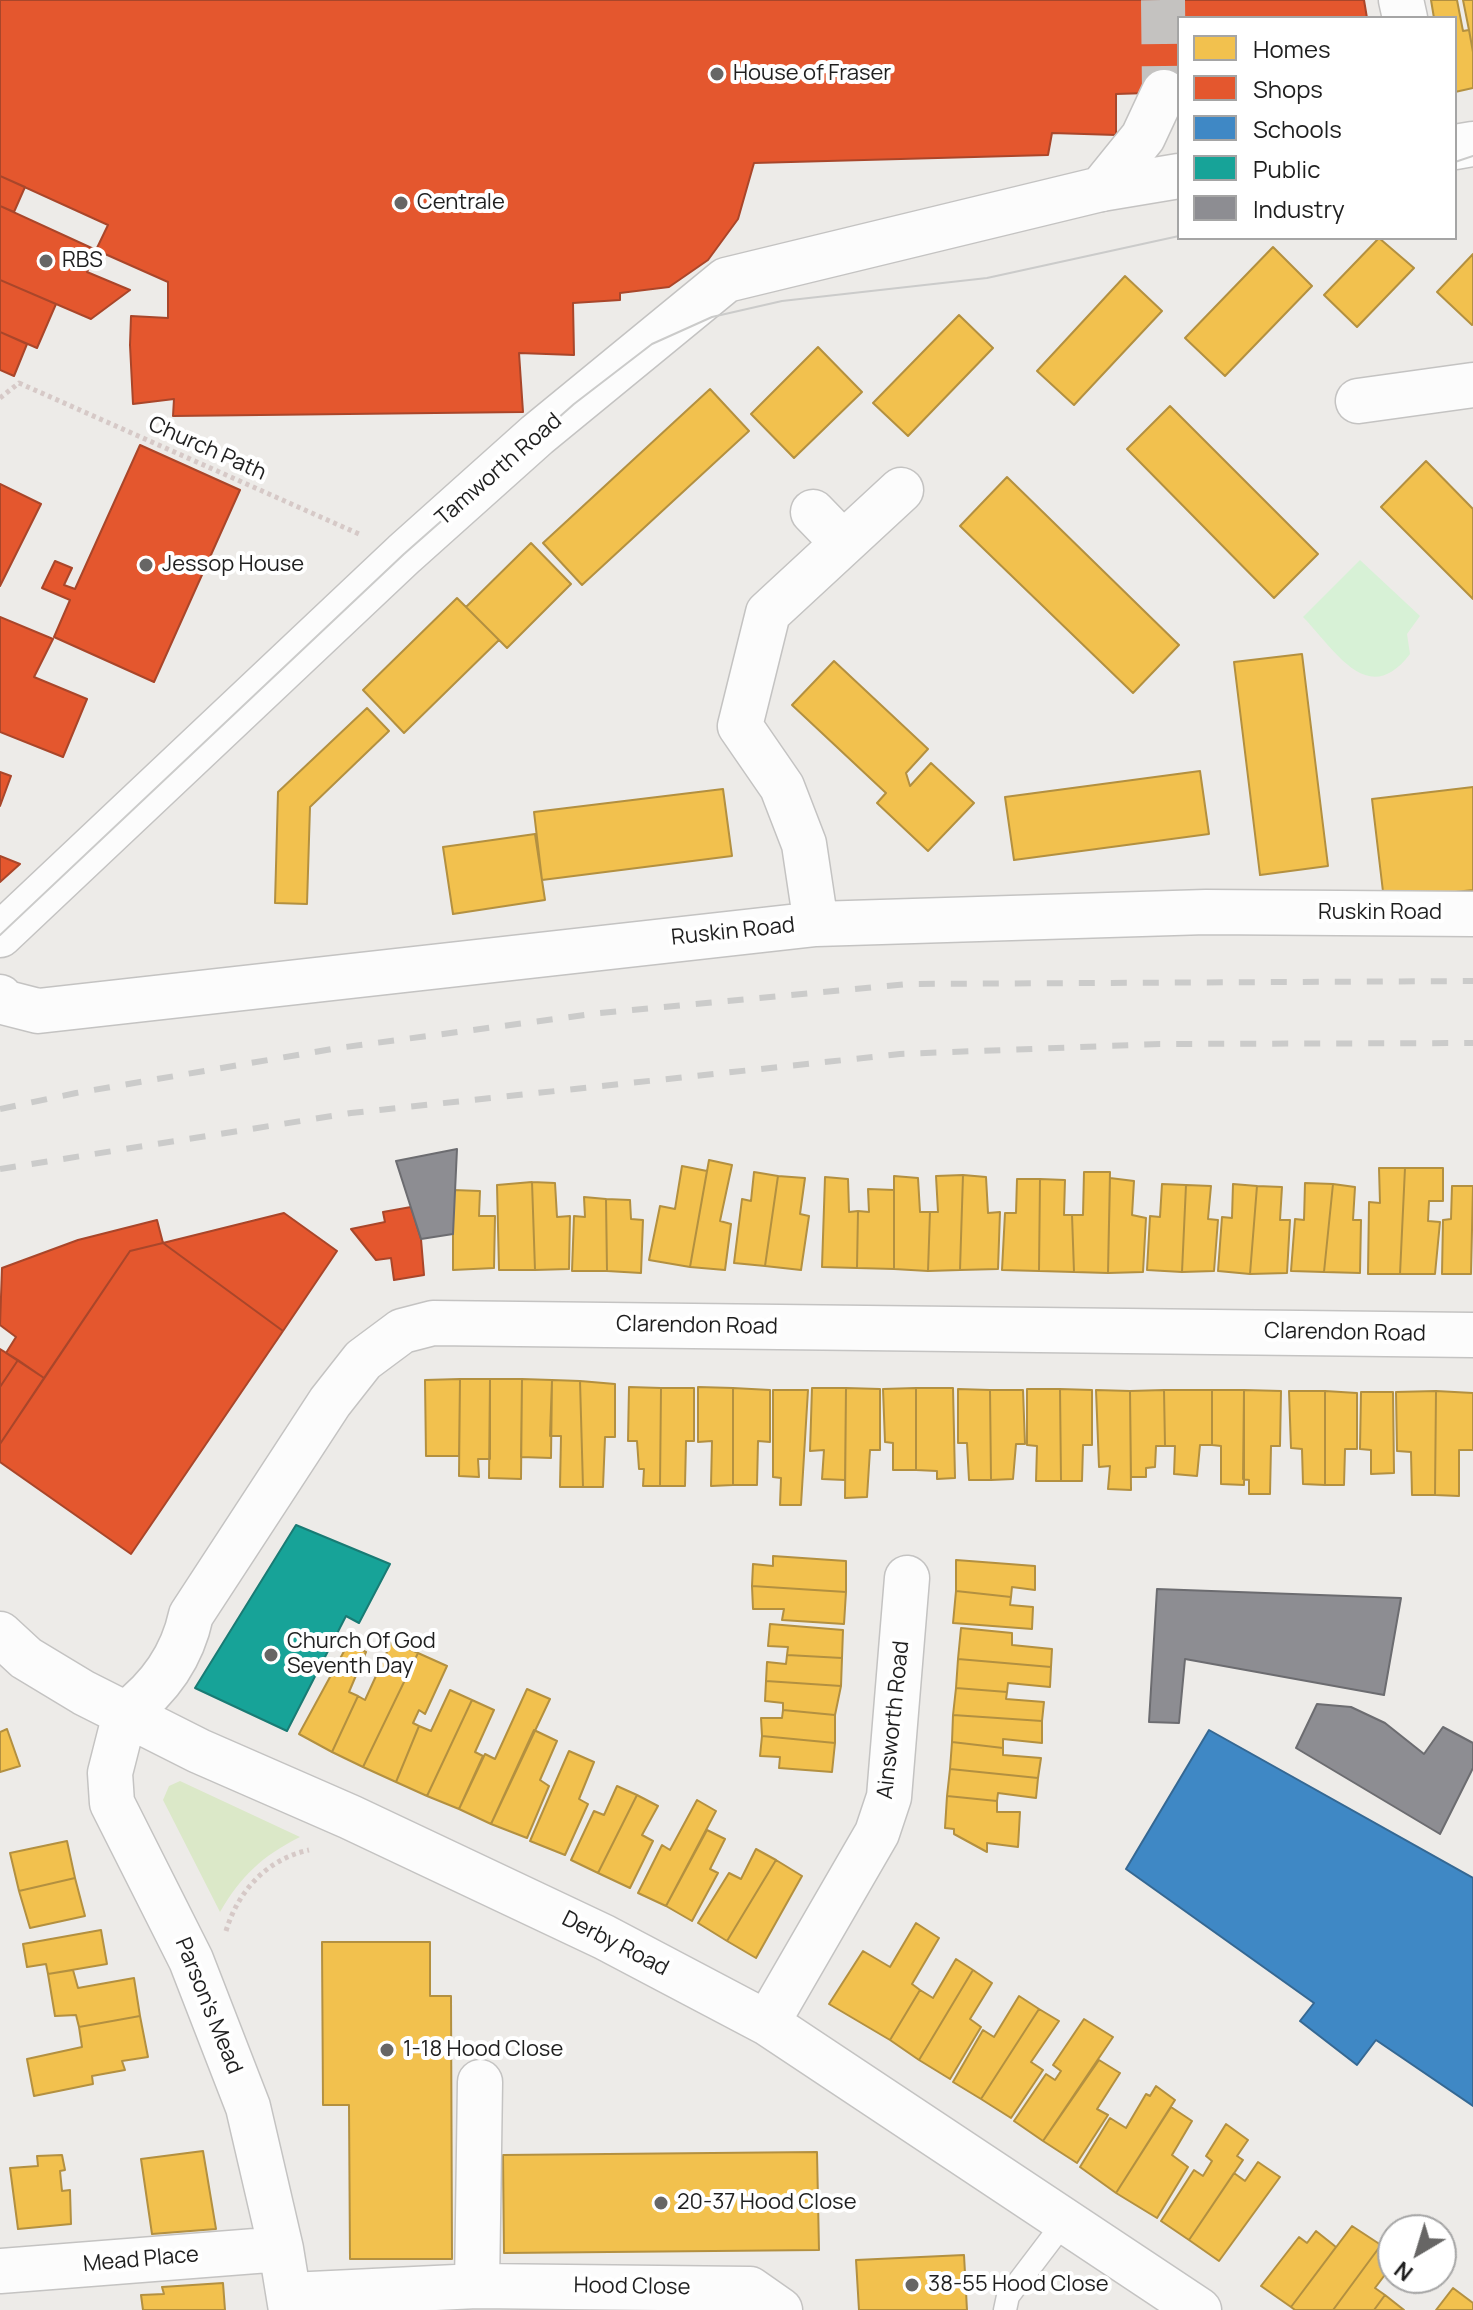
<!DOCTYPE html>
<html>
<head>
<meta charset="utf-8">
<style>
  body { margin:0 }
  #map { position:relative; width:1473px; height:2310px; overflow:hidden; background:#edebe8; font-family:Manrope,sans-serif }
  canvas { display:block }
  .legend { position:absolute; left:1177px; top:16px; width:280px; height:224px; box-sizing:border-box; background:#fff; border:2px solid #a5a5a5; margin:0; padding:10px 14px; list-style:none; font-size:24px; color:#1f1f1f }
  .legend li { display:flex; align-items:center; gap:16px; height:40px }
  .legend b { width:40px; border:2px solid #a5a5a5 }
  .north { position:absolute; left:1377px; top:2214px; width:80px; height:80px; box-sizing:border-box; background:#fff; border:2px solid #a5a5a5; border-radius:50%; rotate:218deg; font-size:22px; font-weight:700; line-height:32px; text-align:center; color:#1f1f1f }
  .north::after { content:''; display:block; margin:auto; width:28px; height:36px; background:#676665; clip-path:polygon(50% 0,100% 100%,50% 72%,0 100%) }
</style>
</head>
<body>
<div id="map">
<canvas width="1473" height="2310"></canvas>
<ul class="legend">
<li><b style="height:22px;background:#f2c14e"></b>Homes</li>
<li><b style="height:22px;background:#e4572e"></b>Shops</li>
<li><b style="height:22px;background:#3f88c5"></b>Schools</li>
<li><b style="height:22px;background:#17a398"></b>Public</li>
<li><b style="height:22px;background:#8d8d92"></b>Industry</li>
</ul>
<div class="north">N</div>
</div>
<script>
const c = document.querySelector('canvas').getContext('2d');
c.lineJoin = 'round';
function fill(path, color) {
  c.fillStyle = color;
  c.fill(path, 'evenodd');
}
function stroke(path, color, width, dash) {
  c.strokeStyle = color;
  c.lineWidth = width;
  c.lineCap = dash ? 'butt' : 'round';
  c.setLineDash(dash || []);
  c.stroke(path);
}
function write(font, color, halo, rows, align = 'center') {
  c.font = font + ' Manrope,sans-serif';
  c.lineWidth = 8;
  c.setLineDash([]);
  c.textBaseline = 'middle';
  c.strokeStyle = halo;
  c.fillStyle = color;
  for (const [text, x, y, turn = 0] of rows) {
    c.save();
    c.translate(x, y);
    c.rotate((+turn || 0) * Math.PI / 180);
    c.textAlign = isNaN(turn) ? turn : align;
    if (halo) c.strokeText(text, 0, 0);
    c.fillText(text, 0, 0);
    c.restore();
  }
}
fill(new Path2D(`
  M180 1781 300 1837C262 1856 241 1876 220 1912L163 1800 169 1786Z`), '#dbe8c8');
fill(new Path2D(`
  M1360 560 1420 616 1407 634 1410 654C1368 709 1336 651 1303 617Z`), '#d7f1d6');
const homes = new Path2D(`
  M1431 0H1457L1463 31 1469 30 1473 52V88L1455 92V18H1434Z
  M1463 0H1473V52L1469 30Z
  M1379 238 1414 268 1357 327 1324 295Z
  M1273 247 1312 286 1225 376 1185 338Z
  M1473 254V324L1472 325 1437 292Z
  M1125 276 1162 311 1074 405 1037 371Z
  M959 315 993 348 908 436 873 403Z
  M818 347 862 392 794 458 751 414Z
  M710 389 749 431 582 585 543 543Z
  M1170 406 1318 554 1274 598 1127 449Z
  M1426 461 1473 509V599L1381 507Z
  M1007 477 1179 645 1133 693 960 526Z
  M531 543 571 584 507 648 466 607Z
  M457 598 499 640 404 733 363 690Z
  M1302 654 1328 866 1260 875 1234 662Z
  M834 661 928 749 906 773 910 786 931 763 974 803 928 851 877 803 886 793 792 705Z
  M367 708 389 731 310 807 307 904 275 903 278 792Z
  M1200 771 1209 834 1014 860 1005 797Z
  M1473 787V890L1384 900 1372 799Z
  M723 789 732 856 542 880 534 812Z
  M535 834 545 900 453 914 443 847Z
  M709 1160 732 1165 720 1221 731 1224 725 1270 690 1267Z
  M682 1166 707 1171 690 1267 649 1260 660 1206 675 1209Z
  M1379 1168H1405L1400 1274H1368L1369 1202 1380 1203Z
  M1405 1168H1443V1201H1429L1428 1221 1440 1222 1435 1274H1400Z
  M754 1172 778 1176 765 1266 734 1263 742 1199 751 1201Z
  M1084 1172H1110L1108 1273 1074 1272 1072 1215H1083Z
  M963 1175 986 1177 988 1213 1000 1212 998 1269 960 1270Z
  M963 1175 960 1270 928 1271 930 1212H938L936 1176Z
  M778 1176 805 1178 800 1214 809 1216 801 1270 765 1266Z
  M894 1176 918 1178 920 1212H930L928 1271 894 1269Z
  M825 1177 848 1179 849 1212 858 1211 857 1268 822 1267Z
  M1110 1178 1134 1181 1132 1215 1146 1218 1143 1272 1108 1273Z
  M1017 1179H1040L1039 1271 1002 1270 1005 1213H1016Z
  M1040 1179 1065 1180 1064 1215H1072L1074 1272 1039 1271Z
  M532 1182 555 1183 557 1217 570 1216 569 1269 535 1270Z
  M532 1182 535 1270H499L497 1185Z
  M1305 1183 1333 1184 1324 1272 1291 1271 1295 1219 1304 1220Z
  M1162 1184 1186 1185 1182 1272 1147 1270 1150 1216 1160 1217Z
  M1233 1184 1257 1186 1250 1274 1218 1271 1222 1217 1232 1218Z
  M1333 1184 1355 1187 1353 1220H1361L1360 1273 1324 1272Z
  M1186 1185 1211 1186 1208 1219 1218 1220 1214 1271 1182 1272Z
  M1257 1186 1282 1187 1280 1220H1290L1287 1273 1250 1274Z
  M1452 1186H1473L1471 1274H1442L1443 1220 1451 1219Z
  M868 1189 894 1190V1269L857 1268 858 1211 869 1212Z
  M453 1190 480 1191 479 1216H495L494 1268 453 1270Z
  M584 1197 606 1199 607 1271H572L574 1216 585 1217Z
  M606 1199 630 1200 631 1219 643 1220 641 1273 607 1271Z
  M460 1379H490V1459H478L479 1477 459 1476Z
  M460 1379 459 1456H426L425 1380Z
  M490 1379H522L521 1479 489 1478Z
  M522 1379 552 1380 551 1458 521 1457Z
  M552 1380 580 1381 583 1487H560L561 1436H550Z
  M580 1381 615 1384V1437H605L603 1487H583Z
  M629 1387 661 1388 660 1486H643L644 1469H639L637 1441H628Z
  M698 1387 733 1388V1485L711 1486 712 1441 698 1442Z
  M661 1388H694V1441H686L685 1486H660Z
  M733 1388 770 1390V1442L758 1441 757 1485H733Z
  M812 1388H846L845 1480 822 1479 824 1450 810 1451Z
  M846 1388 880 1389V1450H870L867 1497 845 1498Z
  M916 1388H953L955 1478 937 1479V1471L916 1470Z
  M916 1388V1470H893V1443L885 1442 883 1389Z
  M958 1389 990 1390 991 1480H969L967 1443H958Z
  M1027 1389H1060L1061 1481H1036L1037 1446 1027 1445Z
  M1060 1389 1092 1390V1445H1083L1082 1481H1061Z
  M773 1390H808L801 1505H780L781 1478 773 1477Z
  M990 1390H1023L1025 1444H1016L1013 1479 991 1480Z
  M1096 1390 1130 1391 1131 1490 1108 1489 1110 1466 1099 1467Z
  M1164 1390H1212V1445H1200L1197 1476 1174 1474 1175 1446H1165Z
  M1164 1390 1165 1446H1156L1155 1467 1146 1468V1477H1131L1130 1391Z
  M1212 1390H1244V1485L1221 1484V1446L1212 1445Z
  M1244 1390 1281 1391 1280 1446H1271L1270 1494H1249V1480L1243 1479Z
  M1289 1391H1325V1485L1303 1484 1302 1449 1291 1448Z
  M1325 1391 1357 1393V1449H1345L1344 1485H1325Z
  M1436 1391 1473 1393V1450H1459V1496L1435 1495Z
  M1436 1391 1435 1495H1412L1411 1452 1397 1451 1396 1392Z
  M1361 1392H1393L1394 1473 1371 1474V1450L1360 1449Z
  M773 1556 846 1561V1592L752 1586 753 1564 773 1566Z
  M956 1560 1035 1566V1590L1012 1587 1011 1597 956 1591Z
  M752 1586 846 1592 844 1624 782 1620 784 1609H753Z
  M956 1591 1011 1597 1010 1605 1033 1607 1032 1629 953 1623Z
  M770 1624 843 1630 842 1658 787 1655 788 1647 768 1646Z
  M961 1628 1012 1633V1645L1052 1649 1051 1667 958 1659Z
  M392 1641 418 1653 363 1767 332 1752 358 1696 365 1700Z
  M348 1644 366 1652 349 1692 358 1696 332 1752 299 1734Z
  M418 1653 447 1666 425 1714 419 1710 413 1723 419 1726 396 1782 363 1767Z
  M787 1655 842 1658 841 1686 766 1681 767 1662 786 1664Z
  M958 1659 1051 1667 1050 1687 1008 1683 1007 1692 956 1688Z
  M766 1681 841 1686 835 1715 783 1710V1703L765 1701Z
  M956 1688 1007 1692 1006 1699 1044 1702 1042 1721 953 1715Z
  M527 1689 550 1699 491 1824 459 1809 485 1754 495 1759Z
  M450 1690 472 1700 427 1796 396 1782 419 1726 431 1731Z
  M472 1700 494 1710 475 1752 483 1756 459 1809 427 1796Z
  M783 1710 835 1715V1743L762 1736 761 1718H782Z
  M953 1715 1042 1721V1743L1003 1739V1748L952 1742Z
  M7 1729 20 1766 0 1772V1732Z
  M534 1730 557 1741 540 1780 549 1786 527 1838 491 1824Z
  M762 1736 835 1743 832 1772 779 1768 780 1757 760 1756Z
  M952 1742 1003 1748V1755L1041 1758 1038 1778 950 1769Z
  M569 1751 594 1762 579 1799 588 1804 565 1855 530 1841Z
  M950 1769 1038 1778 1036 1798 998 1793 997 1801 947 1796Z
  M617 1786 637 1795 598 1873 571 1860 594 1811 604 1815Z
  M637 1795 658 1806 642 1835 653 1841 630 1888 598 1873Z
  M947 1796 997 1801V1812H1020L1018 1847 987 1843V1852L954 1834V1829L945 1828Z
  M697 1800 716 1811 666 1906 638 1893 662 1845 670 1850Z
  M707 1830 725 1839 710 1869 718 1873 692 1921 666 1906Z
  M67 1841 75 1878 19 1891 10 1853Z
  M756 1849 776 1860 727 1941 698 1923 729 1873 741 1879Z
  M776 1860 802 1876 756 1958 727 1941Z
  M75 1878 85 1916 30 1928 19 1891Z
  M916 1923 939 1938 912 1984 920 1990 890 2040 829 2004 863 1951 890 1967Z
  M101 1930 107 1964 48 1974 46 1964 27 1967 23 1944Z
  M322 1942H430V1996H451L452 2259H350L349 2105H323Z
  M956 1959 973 1970 919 2060 890 2040 920 1990 933 1998Z
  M73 1970 78 1988 134 1978 140 2016 79 2027 76 2015 55 2016 48 1974Z
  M973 1970 992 1983 970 2019 981 2027 950 2079 919 2060Z
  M1019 1996 1039 2009 981 2099 953 2082 983 2030 994 2037Z
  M1039 2009 1059 2021 1031 2062 1043 2070 1011 2118 981 2099Z
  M140 2016 148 2057 122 2061 125 2070 92 2076 93 2084 34 2096 27 2059 82 2047 79 2027Z
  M1084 2019 1113 2037 1043 2141 1014 2121 1046 2074 1055 2080 1061 2071 1053 2065Z
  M1099 2060 1120 2073 1097 2109 1108 2115 1077 2163 1043 2141Z
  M1156 2086 1175 2100 1116 2193 1080 2167 1110 2118 1126 2128 1146 2094 1150 2096Z
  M1171 2107 1192 2121 1172 2155 1188 2167 1157 2218 1116 2193Z
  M1226 2124 1248 2140 1237 2156 1243 2160 1189 2240 1161 2221 1194 2170 1203 2176 1212 2161 1206 2156Z
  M203 2151 216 2229 152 2234 141 2159Z
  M817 2152 819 2250 504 2253 503 2155Z
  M62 2155 65 2170 60 2171 62 2191 70 2190 71 2224 18 2229 10 2168 38 2166 37 2156Z
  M1258 2162 1280 2177 1219 2261 1189 2240 1234 2173 1245 2181Z
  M1352 2226 1381 2245 1333 2310H1295L1291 2307Z
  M1316 2231 1336 2247 1291 2307 1261 2286 1299 2237 1307 2243Z
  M1381 2245 1393 2255V2264L1375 2288 1385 2295 1374 2310H1333Z
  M964 2255 967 2310H859L856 2260Z
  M223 2283 225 2310H143L141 2295 164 2294 162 2287Z
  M1453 2288 1473 2303V2310H1436Z
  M1385 2295 1404 2310H1374Z`);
fill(homes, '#f2c14e');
stroke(homes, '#b39040', 2);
const shops = new Path2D(`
  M0 0H1364L1367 18H1179V92L1116 94V135L1052 133 1048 155 754 163 738 219 708 260 669 287 620 293V300L573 303 574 355 519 353 523 412 173 416 174 399 133 404 130 345 131 316 168 318V282L96 250 108 225 0 176Z
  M0 176 25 187 14 212 0 206Z
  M0 206 96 250 87 272 130 290 91 319 0 280Z
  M0 280 56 304 37 348 0 332Z
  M0 332 27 344 14 376 0 370Z
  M140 445 240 490 154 682 54 637 70 600 42 588 55 561 72 568 64 585 75 589Z
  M0 484 41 504 0 586Z
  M0 617 53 639 34 677 87 699 63 757 0 732Z
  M0 772 11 776 0 806Z
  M0 856 20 864 0 882Z
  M411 1207 421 1239 424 1275 394 1280 391 1258 376 1260 351 1229 385 1222 383 1212Z
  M284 1213 337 1251 283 1331 163 1243Z
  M157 1220 163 1243 130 1251 44 1378 6 1353 16 1337 0 1325 2 1268 78 1240Z
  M163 1243 283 1331 131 1554 0 1462V1444L130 1251Z
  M0 1349 18 1360 0 1387Z
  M18 1360 44 1378 0 1444V1387Z`);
fill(shops, '#e4572e');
stroke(shops, '#a9462a', 2);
const schools = new Path2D(`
  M1209 1730 1473 1878V2106L1376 2040 1357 2065 1300 2021 1314 2003 1126 1869Z`);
fill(schools, '#3f88c5');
stroke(schools, '#356893', 2);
const public = new Path2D(`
  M296 1525 390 1564 359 1623 346 1616 287 1731 195 1688Z`);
fill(public, '#17a398');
stroke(public, '#197b74', 2);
const industry = new Path2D(`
  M457 1149 453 1234 421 1239 396 1161Z
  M1157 1589 1401 1598 1384 1695 1185 1659 1179 1723 1149 1722Z
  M1317 1704 1351 1707 1385 1723 1424 1754 1443 1727 1473 1743V1768L1440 1834 1296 1748Z`);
fill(industry, '#8d8d92');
stroke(industry, '#6c6c70', 2);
stroke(new Path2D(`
  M1163 0 1164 92`), '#c4c2c0', 44, [44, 22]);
const service = new Path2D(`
  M1005 2310 1008 2296 1065 2221`);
const minor = new Path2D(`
  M1401 0 1405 18
  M1455 147 1473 144
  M1101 189 1179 176
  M1358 401 1473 385
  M813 512 843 543
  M816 924 804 844 782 787 740 726 768 613 901 490
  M0 997 3 1002 38 1011 816 924 1206 912 1473 914
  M0 1634 26 1658 84 1693 199 1751 350 1817 604 1937 767 2023 1199 2310
  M125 1714C159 1689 182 1657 191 1615L330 1402 363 1360 402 1331 433 1323 1473 1335
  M125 1714 110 1773 112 1803 191 1960 248 2107 281 2249 291 2310
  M767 2023 877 1833 889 1797 907 1578
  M0 2271 281 2249
  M477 2286 480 2082
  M290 2295 477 2286 750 2289 780 2310`);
const tertiary = new Path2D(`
  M0 935 404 554 537 435 726 280 1101 189 1143 137 1164 92`);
stroke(service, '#c4c3c2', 25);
stroke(minor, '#c4c3c2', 47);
stroke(tertiary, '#c4c3c2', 47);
stroke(new Path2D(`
  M0 398 19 383 359 534
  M226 1931C238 1891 267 1859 309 1850`), '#d6c9c7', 5, [4, 4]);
stroke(service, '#fcfcfc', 22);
stroke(minor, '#fcfcfc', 44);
stroke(tertiary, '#fcfcfc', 44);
stroke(new Path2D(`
  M1455 162 1473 156
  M0 935 404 554 574 404 652 344 712 317 782 301 987 278 1179 236`), '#cbcbca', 2);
stroke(new Path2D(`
  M0 1109 76 1093 338 1048 600 1013 908 984 1473 981
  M0 1169 351 1113 900 1054 1160 1044 1473 1043`), '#cbcbca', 6, [16, 16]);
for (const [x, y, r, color] of [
  [717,74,8,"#676665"],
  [401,203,8,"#676665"],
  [46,261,8,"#676665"],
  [146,565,8,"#676665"],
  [271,1655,8,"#676665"],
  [387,2050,8,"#676665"],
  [661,2203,8,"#676665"],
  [912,2285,8,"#676665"]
]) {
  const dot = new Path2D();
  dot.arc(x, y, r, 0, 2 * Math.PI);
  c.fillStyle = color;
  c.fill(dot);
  stroke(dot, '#fff', 3);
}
write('22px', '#1f1f1f', '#fff', [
  ["House of Fraser",733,74],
  ["Centrale",417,203],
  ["RBS",62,261],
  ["Jessop House",162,565],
  ["Church Of God",287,1642],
  ["Seventh Day",287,1667],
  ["1-18 Hood Close",403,2050],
  ["20-37 Hood Close",677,2203],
  ["38-55 Hood Close",928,2285]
], 'left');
write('22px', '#1f1f1f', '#fff', [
  ["Church Path",207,449,24],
  ["Tamworth Road",499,470,-41],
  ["Ruskin Road",1380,913],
  ["Ruskin Road",733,932,-6],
  ["Clarendon Road",697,1326,1],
  ["Clarendon Road",1345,1333,1],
  ["Ainsworth Road",894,1720,-84],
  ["Derby Road",615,1944,27],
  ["Parson's Mead",208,2006,68],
  ["Mead Place",141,2260,-5],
  ["Hood Close",632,2287,1]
]);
</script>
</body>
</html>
